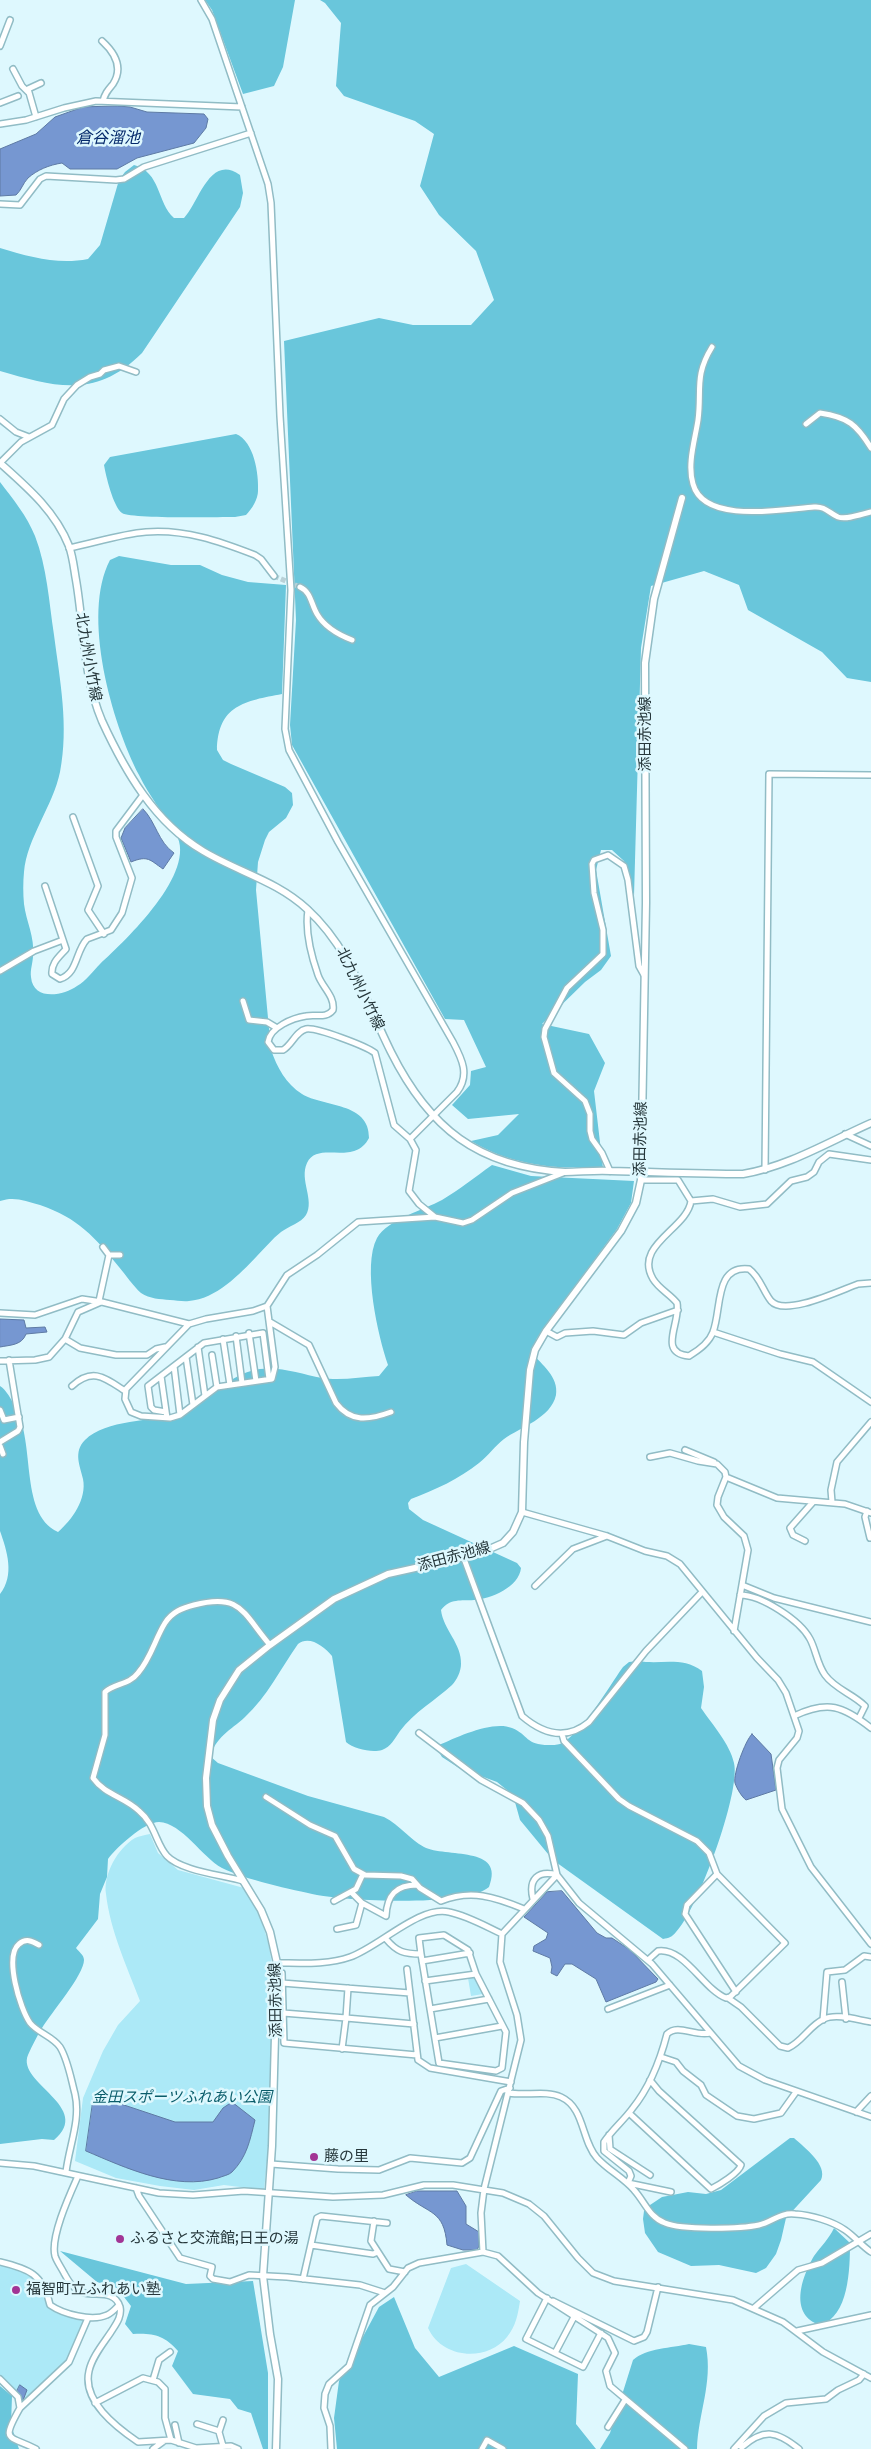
<!DOCTYPE html>
<html>
<head>
<meta charset="utf-8">
<style>
  body { margin:0 }
  canvas { display:block; background:#def8fe }
</style>
</head>
<body>
<canvas width="871" height="2449"></canvas>
<script>
const c = document.querySelector('canvas').getContext('2d');
c.lineJoin = 'round';
function fill(path, color) {
  c.fillStyle = color;
  c.fill(path, 'evenodd');
}
function stroke(path, color, width, dash) {
  c.strokeStyle = color;
  c.lineWidth = width;
  c.lineCap = dash ? 'butt' : 'round';
  c.setLineDash(dash || []);
  c.stroke(path);
}
function write(font, color, halo, rows, align = 'center') {
  c.font = font + ' Merriweather,"Noto Sans JP",serif';
  c.lineWidth = 5;
  c.setLineDash([]);
  c.textBaseline = 'middle';
  c.strokeStyle = halo;
  c.fillStyle = color;
  for (const [text, x, y, turn = 0] of rows) {
    c.save();
    c.translate(x, y);
    c.rotate((+turn || 0) * Math.PI / 180);
    c.textAlign = isNaN(turn) ? turn : align;
    if (halo) c.strokeText(text, 0, 0);
    c.fillText(text, 0, 0);
    c.restore();
  }
}
fill(new Path2D(`
  M150 1834 158 1853 178 1870 244 1888C262 1916 271 1943 273 1976L272 2115 264 2190 224 2185 194 2190 160 2186 116 2178 75 2161 83 2098 103 2051 118 2025 140 2001C127 1967 110 1930 106 1894 103 1874 118 1848 135 1838 139 1836 145 1835 150 1834Z
  M473 1977 475 1979 483 1994 471 1996 468 1978Z
  M0 2262 14 2266 43 2283 50 2305 84 2319 73 2349 63 2366 23 2405 0 2379Z
  M466 2264 520 2301C518 2314 516 2326 507 2337 487 2362 442 2359 428 2328L451 2268Z`), '#ace9f7');
fill(new Path2D(`
  M205 0H295L283 67 274 86 243 94 212 10Z
  M320 0H871V682L847 678 822 652 748 610 739 585 704 571 651 586 641 648 634 896 624 861 612 850H601L596 870 611 956 601 970 585 982 542 1024 589 1034 605 1063 594 1091 603 1168C556 1169 512 1166 471 1141L498 1135 519 1114 468 1119 452 1105 470 1085 471 1071 486 1067 464 1020 445 1019 292 745 290 725 296 620 284 341 379 318 413 325H471L494 300 476 251 439 215 420 186 434 134 415 121 344 96 336 86 341 23 325 3Z
  M134 165C161 172 157 203 174 218H184C199 202 210 153 240 175L243 193 240 207 142 353C96 399 55 387 0 371V248C30 257 58 265 88 259L100 245 119 180 125 172Z
  M236 434C254 441 259 474 258 491 258 499 252 509 246 515L235 517C217 517 131 519 122 513 113 506 106 476 104 465L110 457Z
  M0 482C13 499 27 516 35 536 47 567 49 602 54 635 60 681 69 726 60 772 53 806 27 838 24 872 23 882 23 894 24 904 26 921 35 937 33 956 33 962 30 970 31 977 33 1001 63 996 77 986 86 981 93 971 100 964 126 940 198 872 176 834 164 814 149 796 139 775 112 723 81 615 110 560L119 556 171 565H200L222 575 248 582 286 585 282 694C245 701 218 705 217 750L223 760 231 764 285 787 292 793 293 805 286 818 269 832 265 840 258 862 256 890 271 1050C277 1067 286 1084 302 1094 323 1107 370 1102 369 1138 354 1167 318 1140 307 1163 299 1180 315 1200 306 1215 301 1223 289 1226 281 1232 272 1239 265 1248 257 1256 240 1274 216 1299 189 1301 183 1302 176 1300 170 1300 160 1299 150 1299 141 1293 133 1286 126 1275 119 1267 95 1237 78 1218 40 1205 26 1201 14 1196 0 1201Z
  M492 1165 531 1176 634 1181 631 1203 617 1229 537 1338 532 1353C542 1365 559 1377 556 1395 551 1418 521 1427 504 1439 495 1446 488 1456 479 1463 459 1479 435 1490 411 1499L408 1503 409 1509 423 1520 517 1563 521 1568C519 1587 491 1599 474 1600 461 1601 450 1598 441 1610 443 1629 462 1644 461 1664 461 1671 457 1680 452 1685 436 1700 414 1712 400 1731 395 1738 391 1747 382 1750 372 1753 354 1749 346 1742L332 1656C324 1646 309 1635 298 1644 281 1668 267 1697 245 1717 231 1730 214 1738 211 1757L218 1763 308 1796 384 1817C400 1825 409 1839 424 1847 445 1858 506 1845 489 1887 467 1907 348 1901 317 1895 293 1890 243 1879 222 1868 202 1857 182 1823 159 1822 144 1822 116 1848 108 1859L107 1877 100 1894 98 1919 76 1948C79 1952 84 1955 84 1960 84 1975 51 2013 42 2028 37 2036 32 2046 28 2055 16 2083 94 2107 54 2140L42 2139 0 2144V1594C15 1575 7 1551 0 1531V1386C6 1390 9 1396 12 1401 38 1438 17 1513 58 1532 72 1520 87 1499 83 1479 80 1466 73 1452 85 1440 106 1419 152 1422 179 1413 205 1404 225 1378 251 1371 275 1364 299 1374 322 1378 340 1381 361 1377 379 1376L388 1365C378 1336 362 1266 377 1238 388 1219 424 1210 442 1200 459 1190 475 1177 492 1165Z
  M638 1661C661 1665 682 1656 702 1671L704 1687 701 1708C712 1724 730 1744 734 1763 741 1793 697 1911 676 1932 672 1937 669 1938 663 1939L553 1860 520 1820 513 1795 497 1782 459 1768 442 1757 437 1749 439 1745C457 1737 493 1720 512 1728 529 1735 525 1745 549 1745 552 1745 557 1745 560 1744 584 1732 607 1689 623 1667L629 1662Z
  M790 2138H794C805 2148 828 2165 821 2180L786 2218 781 2240 776 2254 766 2268 756 2273 719 2265 691 2266 658 2252 645 2233 643 2219 644 2211 650 2205 662 2197 688 2192 706 2194 721 2190Z
  M834 2228 850 2243C850 2268 849 2317 820 2325 789 2315 801 2278 814 2256 821 2246 829 2239 834 2228Z
  M60 2251 186 2284 253 2281 268 2373V2449H263L251 2413 238 2409 230 2399 193 2394 172 2366 178 2351C164 2335 153 2333 133 2334L125 2324 131 2306 117 2288 97 2282Z
  M394 2297 415 2348 439 2377 514 2346 578 2374 576 2424 596 2449H337L334 2418 339 2381 379 2307Z
  M689 2344 706 2347C713 2383 698 2414 697 2449H600L610 2433 633 2360C646 2348 672 2348 689 2344Z
  M0 2386 12 2396 11 2425 19 2449H0Z`), '#69c6db');
const water = new Path2D(`
  M118 106 130 107 147 112 204 114 208 119 206 128 194 143 137 158 117 169H70L62 163C49 165 37 170 28 178 23 183 21 191 16 195L0 196V149L36 134 55 117 83 107Z
  M143 809C156 822 158 842 174 853L163 869C150 860 148 855 131 862L121 838 125 828Z
  M0 1319 24 1320 26 1328 45 1327 47 1332 26 1334C22 1345 11 1345 0 1347Z
  M752 1734 771 1754 776 1790 746 1800C742 1797 737 1789 735 1783 733 1774 745 1741 752 1734Z
  M562 1891 597 1933 606 1938H612L630 1950 658 1979 656 1982 606 2002 596 1979 572 1964H565L557 1976 551 1973 552 1967 550 1958 533 1951 534 1946 546 1939 548 1933 524 1917 547 1892Z
  M94 2095 175 2122H213L223 2108 232 2102 255 2120C250 2140 247 2157 232 2172 229 2175 223 2176 218 2178 175 2191 126 2168 86 2151Z
  M417 2191H457L466 2206V2224L479 2232V2246L477 2250H463L447 2245C444 2209 429 2215 406 2195Z
  M20 2385 27 2390 22 2403 20 2399 22 2397 17 2391Z`);
fill(water, '#7697d1');
stroke(water, '#5e7aa4', 1);
stroke(new Path2D(`
  M274 576 300 587`), '#b9d1d7', 5, [5, 2.5]);
const minor = new Path2D(`
  M201 0 212 19 268 184 271 203 280 416 291 590 285 729 289 750 338 842 453 1042C462 1059 470 1075 457 1092L410 1139
  M102 41C114 52 124 67 113 84 108 90 105 93 103 101
  M0 46 10 20
  M13 69 22 86 28 92
  M0 103 18 96
  M36 117 28 89 41 83
  M0 124 26 120 64 108 96 101 242 107
  M0 204 20 205 40 179 46 176 116 180 124 179 144 167 251 133
  M712 347C694 376 702 390 698 420 695 440 687 464 693 484 704 525 785 509 814 507 825 506 829 513 838 517 847 520 862 514 871 512
  M0 419 16 432 29 437
  M806 424 820 413C848 417 857 425 871 448
  M0 463 21 442 52 425 64 399 77 385 90 377 100 374 104 370 119 366 136 372
  M69 548C94 543 121 534 146 532 185 529 219 541 255 555L261 559 274 576
  M300 587C311 592 311 604 317 614 324 626 339 635 352 640
  M73 817 98 886 88 910 104 934
  M45 886 66 949C59 957 51 963 52 974L60 979C78 973 75 952 87 939L111 930 122 913 132 878 116 837V831L143 795
  M308 910C305 930 311 955 318 975 322 987 335 996 333 1010 326 1019 316 1014 306 1016 293 1018 270 1027 268 1042L274 1050H283C292 1045 296 1031 306 1029 316 1027 366 1046 375 1053L394 1125 410 1139 416 1150 409 1191 419 1204 435 1217
  M0 971 34 951 63 940
  M243 1001 249 1020 267 1022 277 1028
  M845 1134 871 1146
  M765 1170 769 774 871 775
  M610 1171 602 1153 592 1139 590 1131V1114L585 1101 554 1073 544 1037 545 1029 567 988 603 954V930L594 893 592 864 594 860 608 855 624 866 628 880 639 966 644 975
  M641 1180H678L691 1201C687 1229 633 1245 653 1279 659 1289 670 1294 677 1303 681 1323 657 1353 689 1356 699 1350 709 1343 713 1332 722 1309 714 1265 749 1269 760 1277 763 1291 771 1301 785 1317 841 1290 858 1284L871 1283
  M691 1201 713 1199 740 1207 767 1204 791 1181 807 1177 814 1172 819 1162 829 1154 871 1160
  M109 1255H120
  M99 1301 109 1255 103 1247
  M267 1306 275 1367 272 1379 217 1387 180 1415 170 1418 141 1416 131 1412 125 1399 126 1389 189 1324 206 1319 253 1311 267 1306 287 1275 317 1255 358 1222 435 1217 463 1223 472 1220 512 1193 563 1173
  M0 1313 35 1315 82 1299 102 1302 189 1324
  M270 1322 309 1345 336 1403C351 1423 369 1420 391 1412
  M546 1331 557 1337 565 1333 593 1331 624 1335 641 1323 678 1310
  M713 1332 780 1354 813 1362 871 1402
  M249 1333 256 1381
  M236 1336 242 1383
  M65 1339 80 1348 116 1355H147L156 1349 165 1347
  M223 1339 230 1385
  M198 1347 205 1396
  M212 1355 217 1387
  M186 1357 193 1405
  M0 1361 35 1360 49 1357 65 1339 78 1312 101 1302
  M174 1366 180 1415
  M161 1376 148 1386 151 1407 154 1410 166 1412
  M72 1386C93 1367 105 1378 125 1391
  M0 1410 4 1420 19 1417
  M167 1418 161 1376 204 1343 263 1333 269 1379
  M0 1442 18 1431 20 1427 9 1360
  M0 1446 3 1454
  M685 1450 714 1462
  M650 1457 670 1453 698 1461 717 1464 725 1472 726 1477 718 1497 717 1505 724 1517 744 1536 748 1550 734 1631
  M726 1477 777 1498 845 1504 871 1513
  M832 1502 831 1490 837 1462 871 1422
  M867 1511 865 1517 870 1538
  M522 1512 607 1536 645 1551 667 1556 680 1564 757 1658 778 1680 786 1693 799 1731 797 1738 779 1760 777 1768 782 1809 811 1867 871 1944
  M805 1541 793 1535 790 1528 813 1502
  M463 1556 522 1716C543 1734 566 1741 589 1722L646 1651 702 1592
  M742 1585 774 1598 871 1622
  M535 1586 573 1549 607 1536
  M740 1595C761 1595 800 1620 810 1639 816 1650 817 1664 825 1675 835 1689 853 1694 865 1706L859 1718
  M794 1716C828 1700 843 1706 871 1728
  M419 1733 481 1780 523 1803 539 1820 548 1836 557 1875 579 1903 652 1964 739 2066 765 2080 871 2117
  M562 1734 564 1741 619 1799 629 1806 697 1841 709 1853 717 1874 785 1943 730 1997 726 1998C704 1990 684 1947 658 1951L648 1960
  M266 1797 310 1825 335 1836 354 1869 365 1875 401 1876 412 1879 420 1888 441 1901C471 1889 495 1897 524 1909
  M717 1874 687 1905 685 1914 736 1992
  M243 1881C223 1875 181 1871 167 1856 156 1844 155 1824 139 1811 125 1797 105 1795 93 1778L105 1735V1692C115 1683 129 1685 138 1673 151 1658 155 1639 165 1623 172 1612 182 1608 194 1605 241 1593 242 1612 270 1645
  M352 1893 362 1903 386 1916C387 1895 396 1885 417 1885
  M533 1899C528 1879 538 1870 557 1875
  M334 1901 356 1889 363 1874
  M337 1929 356 1925 362 1903
  M386 1939C397 1952 404 1954 421 1954L419 1938 444 1935 468 1950 476 1974 506 2032 502 2068 496 2071 439 2063 421 1954
  M39 1945C32 1941 26 1938 19 1944 4 1956 20 2009 30 2023 38 2033 52 2036 60 2047 68 2060 71 2079 75 2094 81 2120 69 2146 66 2172
  M422 1961 470 1953
  M277 1963C300 1963 328 1965 350 1957 379 1947 420 1905 449 1912 468 1916 485 1926 502 1934
  M407 1969 418 2060 430 2068 511 2082
  M282 1973 284 2043 417 2055
  M425 1981 476 1974
  M842 1982 846 2019
  M282 1983 410 1993
  M728 1998 741 2007 780 2046 788 2048C802 2042 810 2025 824 2019 836 2013 858 2020 871 2022
  M430 2009 489 1999
  M608 2009 670 1985
  M283 2013 346 2018 348 1988
  M823 2020 827 1972 845 1970 864 1956 871 1957
  M435 2038 502 2026
  M342 2049 346 2018 414 2024
  M661 2057 676 2062 683 2071 701 2085 706 2095 737 2116 754 2119 781 2113 796 2092
  M509 2093C526 2096 546 2090 561 2097 585 2108 581 2140 597 2158 608 2170 624 2178 634 2190 645 2202 649 2217 665 2223 681 2230 740 2229 759 2225 772 2222 781 2212 795 2214 811 2215 832 2221 845 2230 854 2236 862 2246 871 2252
  M856 2112 871 2096
  M629 2113 711 2189C719 2185 739 2173 741 2165L659 2091 650 2080
  M609 2135 610 2149 650 2175
  M0 2163 34 2166 159 2193 193 2195 244 2191 333 2197 383 2195 424 2185H453L503 2193 529 2204 544 2216 578 2258 593 2273 614 2281 733 2300 783 2322 823 2352 871 2378
  M271 2164 338 2169 379 2170 410 2158 462 2163 470 2158 501 2091 510 2088
  M78 2176C70 2194 50 2237 55 2256 57 2262 61 2267 64 2273 69 2282 73 2290 85 2293 97 2296 115 2290 120 2307 122 2317 116 2324 111 2332 103 2344 92 2357 89 2371 82 2401 116 2427 138 2442L171 2440 196 2448 231 2446 238 2449
  M628 2183 631 2176 629 2171 604 2151V2142C612 2130 624 2120 632 2109 650 2087 660 2061 667 2034 678 2023 695 2037 710 2033
  M628 2183 671 2192
  M136 2188 139 2196 180 2258 212 2267 210 2276 213 2279 230 2282 249 2275 287 2277 360 2285 385 2293
  M374 2221 371 2241 389 2269 405 2272
  M311 2245 373 2254 378 2252
  M483 2252 481 2213 484 2189 521 2040 517 2015 500 1962 502 1934 557 1875
  M0 2262C29 2269 43 2274 50 2305 63 2314 92 2322 107 2315 112 2313 116 2308 119 2305
  M303 2279 317 2218 321 2216 387 2223
  M547 2298 526 2339 583 2367 601 2333
  M553 2301 634 2341 644 2337 647 2332 658 2287
  M754 2308 798 2270 822 2263 871 2234
  M797 2331 871 2315
  M555 2353 574 2317
  M0 2379 18 2397 20 2408C0 2443 9 2435 36 2449
  M153 2380 159 2360 170 2352
  M95 2403 143 2378 158 2382 165 2389V2418L171 2440
  M20 2408 69 2362 88 2318
  M223 2420 219 2432 223 2446
  M197 2424 219 2431
  M175 2425 179 2443
  M608 2427 625 2400
  M738 2445 742 2447C764 2428 777 2431 799 2449
  M153 2449 164 2441
  M331 2449 330 2426 324 2408 325 2394 329 2384 349 2366 370 2305 393 2287 408 2268 419 2263 483 2252 498 2256 538 2293 608 2338 615 2353 606 2371 610 2386 685 2449
  M482 2449 487 2440 503 2449
  M734 2449 764 2416 786 2403 826 2399 838 2390 859 2380 864 2374`);
const major = new Path2D(`
  M0 463C28 488 55 511 69 546 73 557 74 569 76 580 84 626 83 677 102 721 125 771 154 822 203 851 238 872 277 881 307 909 350 948 366 1002 391 1052 429 1128 478 1167 565 1172 580 1172 595 1170 611 1171 655 1172 699 1174 743 1174 789 1166 828 1142 871 1123
  M276 2449 278 2379 270 2334 263 2276 272 2146 277 1963 270 1932 261 1910 228 1856 212 1825 207 1806 206 1778 213 1720 220 1700 239 1670 270 1645 334 1599 388 1574 478 1554 503 1543 513 1532 522 1512 524 1442 530 1370 535 1350 546 1331 621 1231 636 1203 641 1180 646 903 645 663 654 599 682 498`);
stroke(minor, '#91bcc5', 8);
stroke(major, '#91bcc5', 9);
stroke(minor, '#fff', 5);
stroke(major, '#fff', 6);
for (const [x, y, r, color] of [
  [314,2157,5,"#a23595"],
  [120,2239,5,"#a23595"],
  [16,2290,5,"#a23595"]
]) {
  const dot = new Path2D();
  dot.arc(x, y, r, 0, 2 * Math.PI);
  c.fillStyle = color;
  c.fill(dot);
  stroke(dot, '#def8fe', 2);
}
write('15px', '#26373b', '#def8fe', [
  ["北九州小竹線",88,657,80],
  ["添田赤池線",646,734,-90],
  ["北九州小竹線",360,989,64],
  ["添田赤池線",641,1139,-89],
  ["添田赤池線",454,1557,-15],
  ["添田赤池線",276,2000,-91]
]);
write('italic 15px', '#095c6a', '#def8fe', [
  ["金田スポーツふれあい公園",182,2098]
]);
write('15px', '#26373b', '#def8fe', [
  ["藤の里",324,2157],
  ["ふるさと交流館;日王の湯",130,2239],
  ["福智町立ふれあい塾",26,2290]
], 'left');
write('italic 16px', '#04296b', '#def8fe', [
  ["倉谷溜池",108,138]
]);
</script>
</body>
</html>
